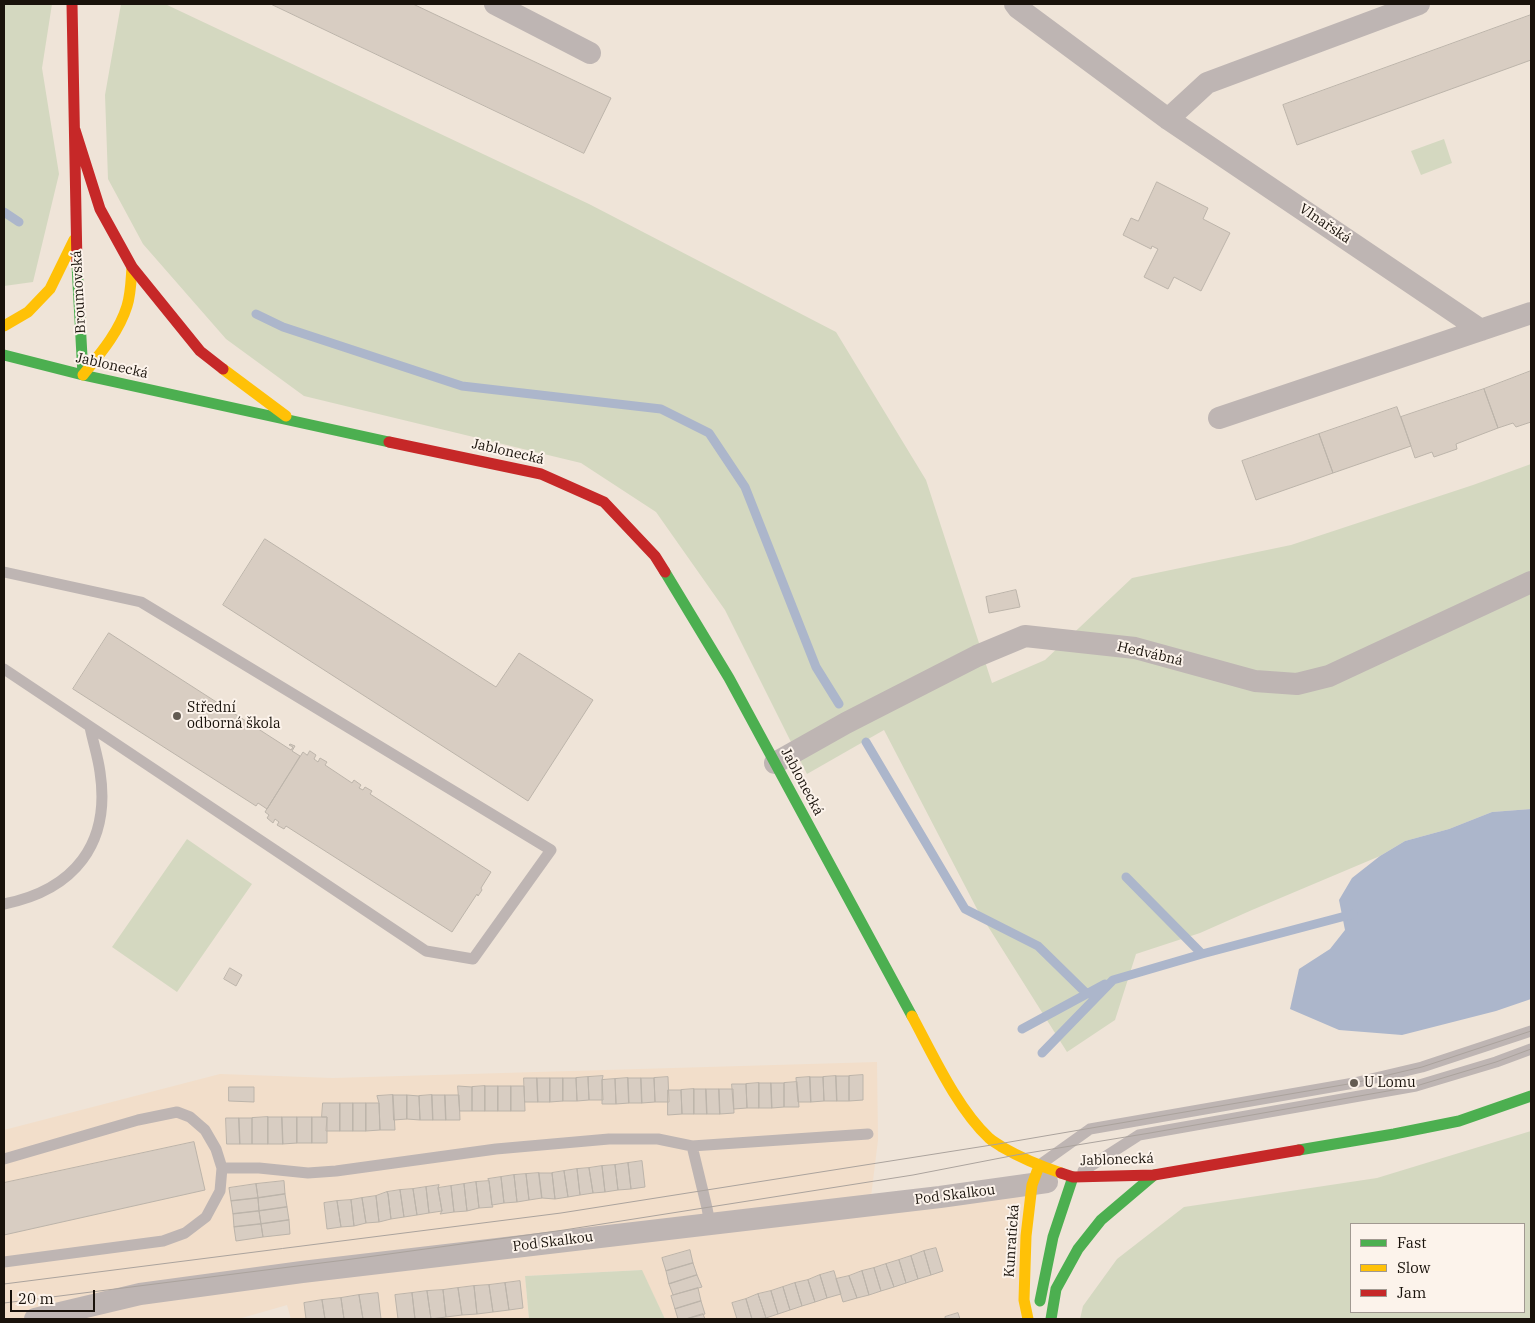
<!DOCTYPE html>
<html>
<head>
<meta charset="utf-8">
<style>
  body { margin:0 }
  #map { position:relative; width:1535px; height:1323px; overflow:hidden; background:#efe4d8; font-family:"IBM Plex Serif",serif }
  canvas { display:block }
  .frame { position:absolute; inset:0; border:5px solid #19120b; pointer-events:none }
  .legend { position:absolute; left:1350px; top:1223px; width:175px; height:90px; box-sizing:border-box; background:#fcf3eb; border:1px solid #a19991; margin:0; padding:6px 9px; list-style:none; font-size:15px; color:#19120b }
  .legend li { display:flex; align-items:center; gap:10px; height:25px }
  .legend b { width:25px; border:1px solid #a19991 }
  .scale { position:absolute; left:10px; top:1290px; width:85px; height:22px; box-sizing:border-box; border:2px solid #19120b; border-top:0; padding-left:6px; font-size:15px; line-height:18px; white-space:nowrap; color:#19120b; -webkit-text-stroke:4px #fcf3eb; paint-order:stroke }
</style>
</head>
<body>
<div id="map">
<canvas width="1535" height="1323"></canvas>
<div class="frame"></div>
<ul class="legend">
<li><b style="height:6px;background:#4caf50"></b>Fast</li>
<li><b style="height:6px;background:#ffc107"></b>Slow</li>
<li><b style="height:6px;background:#c62828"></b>Jam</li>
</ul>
<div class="scale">20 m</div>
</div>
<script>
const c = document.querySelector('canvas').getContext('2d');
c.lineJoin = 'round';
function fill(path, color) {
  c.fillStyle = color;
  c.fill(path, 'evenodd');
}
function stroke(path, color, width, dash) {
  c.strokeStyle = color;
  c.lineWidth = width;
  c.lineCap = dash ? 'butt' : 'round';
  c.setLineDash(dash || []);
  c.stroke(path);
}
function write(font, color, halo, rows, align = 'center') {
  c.font = font + ' "IBM Plex Serif",serif';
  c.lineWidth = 4;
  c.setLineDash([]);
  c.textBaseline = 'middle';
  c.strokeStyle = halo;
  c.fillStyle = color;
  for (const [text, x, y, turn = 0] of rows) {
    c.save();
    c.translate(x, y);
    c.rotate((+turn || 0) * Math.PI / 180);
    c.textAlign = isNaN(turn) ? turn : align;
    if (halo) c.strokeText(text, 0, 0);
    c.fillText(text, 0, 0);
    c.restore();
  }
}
fill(new Path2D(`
  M877 1062 878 1140 870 1205 1032 1185 1028 1319H665L641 1270 525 1276 529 1319H291L287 1305 238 1319H4V1130L220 1074 333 1078Z`), '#f2deca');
fill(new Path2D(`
  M4 4H52L42 68 59 174 33 282 4 286Z
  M121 4H165L589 204 836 332 926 480 992 683 1045 660 1132 578 1291 545 1473 485 1531 464V809L1492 812 1449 829 1405 841 1380 856 1252 910 1200 933 1136 954 1115 1020 1067 1052 977 909 884 730 807 774 725 610 656 512 581 463 304 396 226 339 143 244 108 179 105 95Z
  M1444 139 1452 163 1421 175 1411 151Z
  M187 839 252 884 177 992 112 947Z
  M1531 1131V1319H1080L1083 1306 1117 1259 1184 1207 1377 1178ZM1524 1224V1312H1351V1224Z
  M642 1270 665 1319H529L525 1276Z`), '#d4d8c0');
fill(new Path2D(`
  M1531 809V999L1496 1011 1402 1035 1339 1030 1290 1009 1299 969 1330 949 1345 930 1339 900 1352 878 1380 856 1405 841 1449 829 1492 812Z`), '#acb6cb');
stroke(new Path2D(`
  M4 212 19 222
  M256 314 283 327 462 386 661 409 709 433 745 487 816 667 839 704
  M866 742 965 909 1038 946 1087 994
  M1126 877 1202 954
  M1022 1029 1105 984
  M1042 1053 1113 980 1202 954 1353 914`), '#acb6cb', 9);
const building = new Path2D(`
  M271 4H413L611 98 584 153Z
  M1531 15V60L1297 145 1283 105Z
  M1157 182 1208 208 1203 219 1230 233 1201 291 1174 277 1168 289 1144 277 1158 249 1152 246 1151 249 1123 235 1131 218 1138 221Z
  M1531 371V422L1516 427 1513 423 1498 428 1484 389Z
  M1484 389 1498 428 1456 444 1457 449 1434 457 1432 452 1415 458 1401 417Z
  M1397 407 1411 446 1333 473 1319 434Z
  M1319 434 1333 473 1256 500 1242 461Z
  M265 539 496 687 519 653 593 700 528 801 223 605Z
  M1016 590 1020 607 989 613 986 597Z
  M109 633 291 750 293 747 289 745 290 744 295 746 292 751 300 756 267 809 258 803 256 806 73 689Z
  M310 751 316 755 314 759 318 762 320 758 327 762 325 765 352 783 354 780 361 785 359 788 363 790 365 787 372 791 370 794 491 872 481 888 482 890 478 896 477 894 452 932 286 826 284 829 277 825 279 822 275 819 273 823 267 818 269 815 265 812 303 752 307 755Z
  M230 968 242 975 236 986 224 979Z
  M863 1075V1100L849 1101V1076Z
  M603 1076 602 1080 603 1100H589L588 1077Z
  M836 1076H849V1101H837Z
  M836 1076 837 1101H824L823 1077Z
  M588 1077 589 1100 577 1101 576 1078Z
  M668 1077 669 1102H655L654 1078Z
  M810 1077H823L824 1101 811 1102Z
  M810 1077 811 1102H798L796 1078Z
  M524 1078H537L538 1102H525Z
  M537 1078H550V1102H538Z
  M550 1078H563V1101L550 1102Z
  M563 1078H576L577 1101H563Z
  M628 1078H641L642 1103H629Z
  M628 1078 629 1103 616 1104 615 1079Z
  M641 1078H654L655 1102 642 1103Z
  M615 1079 616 1104H602V1080Z
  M797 1082 799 1107H784V1083Z
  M759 1083H771L772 1108H759Z
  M759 1083V1108H747L746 1084Z
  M771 1083H784V1107L772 1108Z
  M732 1084H746L747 1108 734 1109Z
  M458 1086 472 1087V1111H460Z
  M485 1086H498V1111H485Z
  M485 1086V1111H472V1087Z
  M498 1086H511V1111H498Z
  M511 1086H524L525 1111H511Z
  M229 1087H254V1102L229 1101Z
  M694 1089H706L707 1114H694Z
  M694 1089V1114H682L681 1090Z
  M706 1089H719L720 1114H707Z
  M719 1089H733L734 1113 720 1114Z
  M668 1090H681L682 1114 668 1115Z
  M393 1095H407V1119L394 1120Z
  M393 1095 395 1130H380L379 1103 377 1096Z
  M407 1095 419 1096 420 1120 407 1119Z
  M432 1095H445L446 1120H433Z
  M432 1095 433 1120H420L419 1096Z
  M445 1095H459L460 1120H446Z
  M323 1103H340V1131H326L327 1117H322Z
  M340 1103H353V1131H340Z
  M353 1103H366V1131H353Z
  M366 1103H379L380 1130 366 1131Z
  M268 1117H282L283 1144H268Z
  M268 1117V1144H252V1118Z
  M282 1117H297V1143L283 1144Z
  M297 1117H312V1143H297Z
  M312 1117H327V1143H312Z
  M226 1118H239L240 1144H227Z
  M239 1118H252V1144H240Z
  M194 1142 205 1190 4 1235V1183Z
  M642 1161 645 1187 631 1189 628 1163Z
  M628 1163 631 1189 618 1190 615 1165Z
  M615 1165 618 1190 605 1192 602 1166Z
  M602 1166 605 1192 593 1193 589 1168Z
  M589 1168 593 1193 580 1195 577 1169Z
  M577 1169 580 1195 568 1197 564 1171Z
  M564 1171 568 1197 555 1199 552 1173Z
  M539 1173H552L555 1199 542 1198Z
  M539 1173 542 1198 529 1200 526 1174Z
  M526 1174 529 1200 517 1202 514 1175Z
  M514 1175 517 1202 504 1203 501 1177Z
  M501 1177 504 1203 492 1205 489 1181 488 1179Z
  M284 1181 285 1194 258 1198 256 1184Z
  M489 1181 492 1205 493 1207 479 1208 476 1182Z
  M476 1182 479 1208 467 1211 464 1184Z
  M256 1184 258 1198 231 1201 229 1188Z
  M464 1184 467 1211 454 1212 451 1186Z
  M439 1185 438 1188 442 1211 429 1213 426 1187Z
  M451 1186 454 1212 440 1214 442 1211 438 1188Z
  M426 1187 429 1213 417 1215 413 1189Z
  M413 1189 417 1215 404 1217 400 1190Z
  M400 1190 404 1217 391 1219 388 1194 387 1192Z
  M387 1192 388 1194 391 1219 379 1222 376 1196Z
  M285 1194 287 1207 259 1211 258 1198Z
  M376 1196 379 1222 366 1223 362 1198Z
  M258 1198 259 1211 233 1214 231 1201Z
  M362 1198 366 1223 354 1226 351 1200Z
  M351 1200 354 1226 341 1227 337 1201Z
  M337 1201 341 1227 327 1229 324 1203Z
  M287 1207 289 1220 261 1224 259 1211Z
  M259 1211 261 1224 234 1227 233 1214Z
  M289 1220 290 1234 263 1237 261 1224Z
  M261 1224 263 1237 236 1241 234 1227Z
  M936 1248 943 1271 931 1275 924 1251Z
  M690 1250 693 1263 666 1271 662 1258Z
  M924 1251 931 1275 918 1279 911 1256Z
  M911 1256 918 1279 906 1283 899 1260Z
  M899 1260 906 1283 894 1287 886 1264Z
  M693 1263 697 1275 669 1284 666 1271Z
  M886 1264 894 1287 881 1291 874 1268Z
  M874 1268 881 1291 869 1295 862 1271Z
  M834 1271 841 1294 827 1298 820 1275Z
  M862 1271 869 1295 857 1298 849 1276Z
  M697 1275 702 1287 673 1295 669 1284Z
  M820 1275 827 1298 815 1302 808 1280Z
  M849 1276 857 1298 843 1302 836 1279Z
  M808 1280 815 1302 802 1306 795 1283Z
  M520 1281 523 1308 509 1310 505 1283Z
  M505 1283 509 1310 493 1312 489 1285Z
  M795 1283 802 1306 790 1310 783 1287Z
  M489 1285 493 1312 477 1314 474 1286Z
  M474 1286 477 1314 462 1315 458 1288Z
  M783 1287 790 1310 778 1314 771 1291Z
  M458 1288 462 1315 446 1317 443 1290Z
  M698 1288 701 1301 675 1309 671 1296Z
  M443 1290 446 1317 431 1319 427 1291Z
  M427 1291 431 1319H415L412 1293Z
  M771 1291 778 1314 766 1318 758 1294Z
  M378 1293 381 1319H363L359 1295Z
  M412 1293 415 1319H398L395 1295Z
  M758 1294 766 1318 752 1319 746 1299Z
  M359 1295 363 1319H344L341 1298Z
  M341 1298 344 1319H325L322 1300Z
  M746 1299 752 1319H737L732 1303Z
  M322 1300 325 1319H306L304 1303Z
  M701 1301 705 1314 686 1319H678L675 1309Z
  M958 1313 960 1319H945V1317Z
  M703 1314 705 1319H686Z`);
fill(building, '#d8cdc2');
stroke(building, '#bcb4aa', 1);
stroke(new Path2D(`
  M4 572 141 602 551 850 473 959 426 951 4 669
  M4 904C74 890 111 844 100 772 98 757 93 742 90 727
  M692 1146 707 1208 710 1224
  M4 1159 138 1120 177 1112 190 1117 205 1130 216 1149 222 1168 220 1191 206 1217 185 1233 163 1241 4 1262
  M1041 1164 1090 1129 1354 1083 1422 1067 1531 1031
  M222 1168H259L308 1173 336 1171 496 1149 609 1139H658L692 1146 868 1134
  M1083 1171 1139 1135 1416 1086 1496 1062 1531 1049`), '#beb5b3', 11);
stroke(new Path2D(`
  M495 4 590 53
  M1015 4 1018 8 1168 119 1481 330
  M1168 119 1207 83 1419 4
  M1219 418 1531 313
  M775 763 846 723 977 656 1025 636 1135 648 1255 681 1297 684 1329 676 1531 582
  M35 1319 140 1294 302 1272 940 1197 1047 1182`), '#beb5b3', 22);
stroke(new Path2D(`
  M77 265 83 375
  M4 355 83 375 389 442
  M665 572 729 678 912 1016
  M1299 1150 1394 1134 1459 1121 1531 1096
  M1040 1301 1053 1237 1073 1177
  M1051 1319 1056 1289 1078 1249 1101 1220 1154 1175`), '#4caf50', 11);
stroke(new Path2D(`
  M4 326 28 312 50 289 74 240
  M223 369 286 416
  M83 375C100 354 119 332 127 306 131 293 131 280 132 267
  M912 1016C933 1055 957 1108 989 1138 993 1142 998 1144 1002 1147 1021 1158 1040 1166 1061 1173
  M1028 1319 1024 1300 1026 1236 1032 1185 1039 1166`), '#ffc107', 11);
stroke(new Path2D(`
  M72 4 77 265
  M75 130 100 209 132 267 200 351 223 369
  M389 442 541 474 604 502 655 556 665 572
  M1061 1173 1073 1177 1154 1175 1299 1150`), '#c62828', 11);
stroke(new Path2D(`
  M4 1284 561 1213 998 1144 1354 1083 1422 1067 1531 1031
  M4 1303 345 1260 564 1230 913 1175 1016 1155 1150 1133 1416 1086 1496 1062 1531 1049`), '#aba39d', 1);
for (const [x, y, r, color] of [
  [177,716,5,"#645c53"],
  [1354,1083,5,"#645c53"]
]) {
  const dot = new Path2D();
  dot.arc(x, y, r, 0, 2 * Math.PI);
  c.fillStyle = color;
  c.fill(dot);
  stroke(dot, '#fcf3eb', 2);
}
write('14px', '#19120b', '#fcf3eb', [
  ["Vlnařská",1325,224,34],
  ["Broumovská",79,292,-93],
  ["Jablonecká",112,366,13],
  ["Jablonecká",508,452,13],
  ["Hedvábná",1150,654,13],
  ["Jablonecká",802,782,62],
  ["Jablonecká",1117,1160,-2],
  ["Pod Skalkou",955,1195,-7],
  ["Kunratická",1012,1241,-86],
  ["Pod Skalkou",553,1242,-7]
]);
write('14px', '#19120b', '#fcf3eb', [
  ["Střední",187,708],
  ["odborná škola",187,724],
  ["U Lomu",1364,1083]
], 'left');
</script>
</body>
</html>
